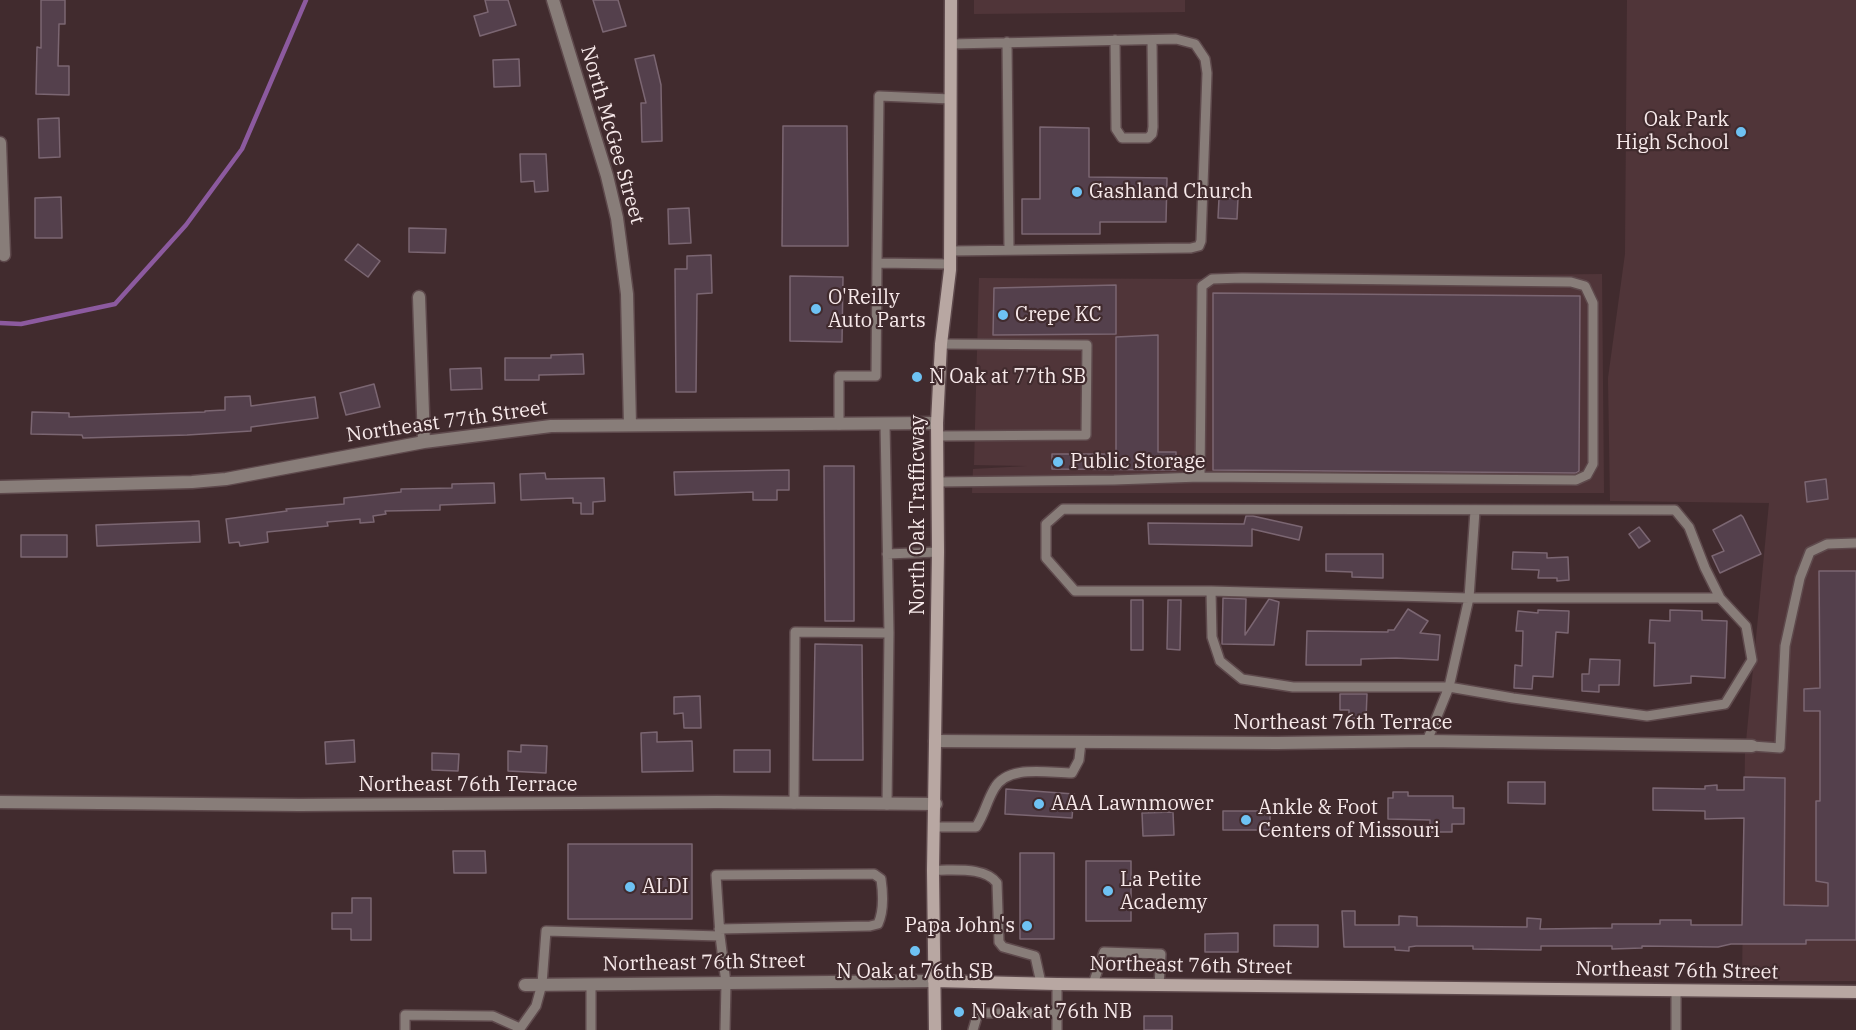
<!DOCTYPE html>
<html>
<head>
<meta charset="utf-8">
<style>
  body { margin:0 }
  canvas { display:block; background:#412b2e }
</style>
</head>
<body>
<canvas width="1856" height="1030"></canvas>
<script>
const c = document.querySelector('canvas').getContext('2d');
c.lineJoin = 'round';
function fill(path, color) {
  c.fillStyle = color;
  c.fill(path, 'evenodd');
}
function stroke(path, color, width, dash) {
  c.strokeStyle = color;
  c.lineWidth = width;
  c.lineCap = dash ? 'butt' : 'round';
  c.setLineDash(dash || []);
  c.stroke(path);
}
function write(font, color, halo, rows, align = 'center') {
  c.font = font + ' "IBM Plex Serif",serif';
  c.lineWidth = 4.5;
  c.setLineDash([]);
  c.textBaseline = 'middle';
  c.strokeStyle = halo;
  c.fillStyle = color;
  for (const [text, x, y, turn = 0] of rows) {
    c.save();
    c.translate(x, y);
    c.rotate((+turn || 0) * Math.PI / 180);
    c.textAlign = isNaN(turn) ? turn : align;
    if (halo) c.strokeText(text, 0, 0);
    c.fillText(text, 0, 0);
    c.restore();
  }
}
fill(new Path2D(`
  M974 0H1185V12L974 14Z
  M1627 0H1856V981H1742L1745 752 1769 503 1610 501 1608 378 1625 254Z
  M1602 274 1604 493H972L973 469 1027 466 974 465 979 278 1187 279Z`), '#503539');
stroke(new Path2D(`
  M0 323 21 324 115 304 186 225 242 149 306 0`), '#8c5a9f', 4.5);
const building = new Path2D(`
  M41 0H65V24H59L58 66H69V95L36 94 37 47 41 48Z
  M485 0H508L516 25 480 36 474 16 488 12Z
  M593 0H618L626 26 603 32Z
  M654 55 661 85 662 141 642 142 641 103H646L635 59Z
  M519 59 520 86 494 87 493 60Z
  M59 118 60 157 39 158 38 119Z
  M783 126H847L848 246H782Z
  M1040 127 1089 128V177L1167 178 1166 222H1100V234H1022V199H1040Z
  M520 154H546L548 191 535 192 534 181 521 182Z
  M61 197 62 238H35V198Z
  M1219 198H1238L1237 219 1218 218Z
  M689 208 691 243 669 244 668 209Z
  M409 228 446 229 445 253 409 252Z
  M358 244 380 261 368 277 345 260Z
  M711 255 712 293 697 294 696 392H676L675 269H687V256Z
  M790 276 843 277 842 342 790 341Z
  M1116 285V334L993 335 994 288Z
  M1213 293 1580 296 1579 471 1576 473 1213 470Z
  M1158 335V452H1176V470L1052 469V454H1116V337Z
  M583 354 584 374 539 375V380H505V358H551V355Z
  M481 368 482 389 451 390 450 369Z
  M374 384 380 407 346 415 340 393Z
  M250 396 251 406 315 397 318 418 251 427V431L187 435 83 438 82 435 31 434 32 412 69 413V417L205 412V411L225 410V397Z
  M824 466H854V621H825Z
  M789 470V490H777V500H753V492L675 495 674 472Z
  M545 473 546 479 604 478 605 501 593 502V514H581V503H573V498L521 500 520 474Z
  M1826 479 1828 499 1807 502 1805 482Z
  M494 483 495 503 440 505V510L385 511 386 514 373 516 374 522 360 523V519L327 522 328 526 267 532 268 542 240 546 239 542 229 543 226 519 287 511 286 509 344 504V498L401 492V489L452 488V484Z
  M1741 515 1743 517 1761 554 1720 573 1712 556 1724 551 1713 530Z
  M1246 516H1253L1302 527 1299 540 1252 529V546L1149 544 1148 523 1244 524Z
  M199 521 200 542 97 546 96 525Z
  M1639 527 1650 541 1639 548 1629 534Z
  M21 535H67V557H21Z
  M1513 552 1547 553V558L1568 557 1569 580 1557 581V578H1538L1539 570 1512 569Z
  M1326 554H1383V578L1352 577V572L1326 571Z
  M1819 571H1856V940H1806V944H1731L1718 947 1642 946V948L1612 949V946H1541V950L1473 949V946H1416L1409 947V951L1395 950V947H1344L1342 911H1355V925H1399V916L1417 917V926L1527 927V918L1541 919 1540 929 1612 928V924H1660V920H1691V925H1742L1744 818 1705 819V811L1653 810V788L1705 789V786L1717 785V790H1744V777L1785 778 1784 905 1828 906V883L1816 881V801H1820V711H1804V689L1820 688Z
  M1223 598 1246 599 1245 635 1269 599 1279 602 1274 645 1222 644Z
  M1131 600H1143V650H1131Z
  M1168 600H1181L1180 650 1167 649Z
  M1408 609 1428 621 1420 633 1440 635 1438 660 1396 658 1361 659V665H1306L1307 631 1388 632V630H1394Z
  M1538 610 1569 611 1568 633 1556 632 1553 677 1533 676 1532 689 1514 688 1515 665 1522 666 1523 631H1516L1518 611 1538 613Z
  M1670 610 1702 611V620L1727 621 1725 678 1691 676V683L1654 686 1655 643H1649L1650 620 1670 621Z
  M815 644 862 645 863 760H813Z
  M1590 659 1620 660 1619 685H1599V692L1582 691V674H1589Z
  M1340 694H1367L1366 719 1349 718V710H1340Z
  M700 696 701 728H684L683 713 674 714V697Z
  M657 732V742L692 741 693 771 642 772 641 733Z
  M354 740 355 762 326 764 325 742Z
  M521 745 547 746 546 773 508 771V751L521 752Z
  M734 750H770V772H734Z
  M432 753 459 754 458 771 432 770Z
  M1508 782H1545V804L1508 803Z
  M1006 789 1074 794 1072 818 1005 814Z
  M1393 792H1408V796H1453V808H1464V824H1452V832H1430V820L1388 819V798H1393Z
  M1223 811H1270V830H1223Z
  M1173 812 1174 835 1143 836 1142 813Z
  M568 844H692V919H568Z
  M453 851H485L486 873H454Z
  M1020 853H1054V939H1020Z
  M1086 861H1131V921H1086Z
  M352 898H371V940H351V929H332V913H352Z
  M1274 925H1318V947L1274 946Z
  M1238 933V952H1205V934Z
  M1144 1016H1172V1030H1144Z`);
fill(building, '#54404c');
stroke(building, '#7b6672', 1.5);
const lane = new Path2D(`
  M1115 40 1116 129 1122 138H1148L1152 134 1153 127 1152 40
  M1007 42 1009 250
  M950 251 1191 248 1199 246 1201 241 1207 73 1205 59 1195 44 1176 39 951 44
  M877 263 879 96 951 99
  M839 425V376H876L877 263 950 264
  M937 436 1086 435 1087 345 941 344
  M937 482 1114 480 1200 477 1576 480 1587 475 1593 464V303L1585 286 1571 282 1242 278 1212 279 1202 286 1200 477
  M1063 509 1675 510 1689 527 1705 568 1720 598H1469L1211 591H1075L1046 558V524Z
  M887 554 938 552
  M1211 591 1212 637 1220 661 1242 679 1293 687H1449L1513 698 1647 716 1725 704 1752 660 1746 626 1720 598
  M1427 741 1449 687 1469 598 1475 511
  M1752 746 1780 748 1785 646 1800 578 1810 552 1827 544 1856 543
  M794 804 795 632 889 633 885 425
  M887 805 889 633
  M935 827H976C985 813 986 803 994 789 1007 764 1048 773 1072 773L1079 760 1081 742
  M933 870C953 871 984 866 997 883L999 942 1003 947 1035 956 1041 983
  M719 929 870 926 878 924C884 911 883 893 881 879L874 874 716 875 720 936
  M591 984V1030
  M1093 984 1104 952 1161 954 1159 985
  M1676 991V1030
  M1057 1013V1030
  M405 1030V1015L493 1016 520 1028
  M519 1030 536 1006 542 984 546 931 720 936 726 983 725 1030
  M973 1030 978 1013H1057V984`);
const street = new Path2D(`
  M553 0 607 176 617 218 627 294 630 425
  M0 143 4 255
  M419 297 424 442
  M0 487 192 482 226 479 424 442 551 426 937 423
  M935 741 1277 743 1427 741 1752 746
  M0 802 300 805 717 802 936 804
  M525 985 934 981`);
const secondary = new Path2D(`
  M934 981 1057 984 1856 992
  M935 1030 933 870 938 552 937 423 941 344 950 270 951 0`);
stroke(lane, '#5e494c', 12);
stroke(street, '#5e494c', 15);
stroke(secondary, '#5e494c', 15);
stroke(lane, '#887d79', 9);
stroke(street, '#887d79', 12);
stroke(secondary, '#b8a7a2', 12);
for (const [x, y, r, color] of [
  [1741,132,6,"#6ec2f3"],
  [1077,192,6,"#6ec2f3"],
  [816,309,6,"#6ec2f3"],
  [1003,315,6,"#6ec2f3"],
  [917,377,6,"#6ec2f3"],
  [1058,462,6,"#6ec2f3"],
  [1039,804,6,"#6ec2f3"],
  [1246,820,6,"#6ec2f3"],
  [630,887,6,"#6ec2f3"],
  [1108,891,6,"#6ec2f3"],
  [1027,926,6,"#6ec2f3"],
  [915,951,6,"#6ec2f3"],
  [959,1012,6,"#6ec2f3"]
]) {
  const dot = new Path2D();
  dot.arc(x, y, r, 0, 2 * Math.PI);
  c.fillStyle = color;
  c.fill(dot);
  stroke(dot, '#412b2e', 2);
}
write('20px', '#f7e9ea', '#412b2e', [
  ["Oak Park",1729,120,"right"],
  ["High School",1729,143,"right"],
  ["Gashland Church",1089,192],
  ["O'Reilly",828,298],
  ["Auto Parts",828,321],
  ["Crepe KC",1015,315],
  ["N Oak at 77th SB",929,377],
  ["Public Storage",1070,462],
  ["AAA Lawnmower",1051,804],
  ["Ankle & Foot",1258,808],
  ["Centers of Missouri",1258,831],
  ["La Petite",1120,880],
  ["Academy",1120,903],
  ["ALDI",642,887],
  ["Papa John's",1015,926,"right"],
  ["N Oak at 76th SB",915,972,"center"],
  ["N Oak at 76th NB",971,1012]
], 'left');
write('20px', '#f7e9ea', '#412b2e', [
  ["North McGee Street",612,135,74],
  ["Northeast 77th Street",447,422,-8],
  ["North Oak Trafficway",918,515,-90],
  ["Northeast 76th Terrace",1343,723],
  ["Northeast 76th Terrace",468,785],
  ["Northeast 76th Street",704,963,-1],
  ["Northeast 76th Street",1191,966,1],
  ["Northeast 76th Street",1677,971,1]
]);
</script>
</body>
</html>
